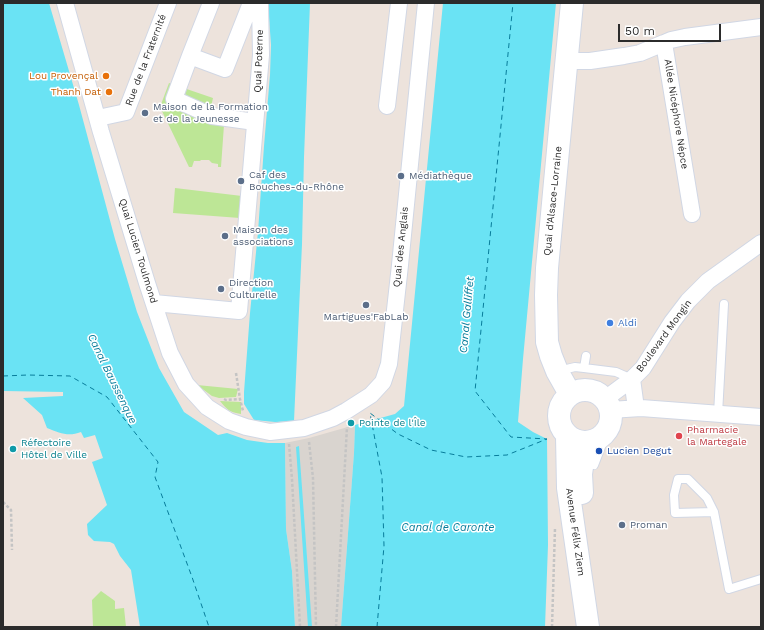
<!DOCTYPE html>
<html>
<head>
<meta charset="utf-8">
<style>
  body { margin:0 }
  #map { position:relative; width:764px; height:630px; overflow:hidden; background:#ede3dc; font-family:"Work Sans",sans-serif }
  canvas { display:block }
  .frame { position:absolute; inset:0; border:4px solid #2b2b2b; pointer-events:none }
  .scale { position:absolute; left:618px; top:24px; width:103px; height:18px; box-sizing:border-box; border:2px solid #2b2b2b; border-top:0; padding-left:5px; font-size:12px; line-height:14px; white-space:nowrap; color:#2b2b2b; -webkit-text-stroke:3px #fff; paint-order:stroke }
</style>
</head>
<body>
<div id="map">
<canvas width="764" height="630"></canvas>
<div class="frame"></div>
<div class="scale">50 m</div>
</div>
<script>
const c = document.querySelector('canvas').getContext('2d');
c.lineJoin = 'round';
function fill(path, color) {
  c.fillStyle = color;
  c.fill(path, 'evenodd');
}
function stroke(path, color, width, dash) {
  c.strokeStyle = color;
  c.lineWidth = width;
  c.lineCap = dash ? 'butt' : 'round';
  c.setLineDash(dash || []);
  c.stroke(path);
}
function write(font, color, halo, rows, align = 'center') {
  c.font = font + ' "Work Sans",sans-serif';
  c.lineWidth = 3;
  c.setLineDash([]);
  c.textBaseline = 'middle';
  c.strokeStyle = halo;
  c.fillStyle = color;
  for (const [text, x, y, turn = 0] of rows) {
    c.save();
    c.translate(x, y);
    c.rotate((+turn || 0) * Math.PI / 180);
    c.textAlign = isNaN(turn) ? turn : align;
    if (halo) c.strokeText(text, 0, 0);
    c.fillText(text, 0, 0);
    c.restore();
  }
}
fill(new Path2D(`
  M169 83 213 98 211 107 225 111 221 167H218V164L212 163 209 160H201L200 161H194L192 167H189L160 107Z
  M175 188 242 196 240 218 173 213Z
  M197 385 238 389 236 397 219 398 212 396Z
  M220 401 241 402V414C230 412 227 410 220 401Z
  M101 591 115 601V609L124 608 126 627H93L92 600Z`), '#bde696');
fill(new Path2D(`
  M355 425 354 453 341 627H295L292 571 286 529 285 443 309 438Z`), '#d9d4cf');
fill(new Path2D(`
  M3 3H49L79 105 115 239 137 312 159 368 184 412 218 435 227 433 247 440 268 443H285L286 529 292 571 295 627H140L131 570 120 556 114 544 110 542 94 541 88 535 87 524 107 505 92 462 103 458 95 435 84 438 81 432C68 437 60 433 47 428L42 415 23 398 63 396V392L3 391Z
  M268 3H310L304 157 302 244 294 421 275 422 254 420 244 404V392L250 313 258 232 264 146 270 75 271 45Z
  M443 3H556L523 359 518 422 533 432 547 439 548 545 545 627H341L354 453 355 425 395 414 404 406Z
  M299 446 312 627H308L296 447Z`), '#6ae3f4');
stroke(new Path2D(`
  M3 376 28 375 70 376 107 397 158 462 155 477 192 577 209 627
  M377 627 384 546 382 477 370 413 398 434 431 450 466 457 507 455 547 439 511 437 475 391 513 3`), '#087d9b', 1, [5, 4]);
const lane = new Path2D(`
  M584 368 586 356
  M558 371 575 367 584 368 616 372 632 379
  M718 414 724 304
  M594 465 609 426
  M714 512 675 513 674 495 678 479H688L707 498 714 512 729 589 761 579`);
const street = new Path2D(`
  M65 3 101 132 147 283 170 353 186 384 207 407 229 421 246 427 270 432 304 428 333 418 346 411 371 395 383 382 389 364 400 265 426 3
  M211 3 190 56 174 99 212 116 255 122
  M664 43 671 40 685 37 761 27
  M190 56 225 69 251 3
  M566 61H590L624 56 640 53 664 43 692 214
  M387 106 399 3
  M98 118 126 112 168 3
  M154 303 239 311 261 55 260 3
  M632 379 636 408
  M605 399 632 379 643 368 672 322 688 301 708 281 761 243
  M610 410 641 408 761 417`);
const secondary = new Path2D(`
  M559 416a26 26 0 1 1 52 0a26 26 0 1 1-52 0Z
  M570 394 557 371 551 356 547 342 546 295 547 268 555 182 572 3
  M567 436 568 488 588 627
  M582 493 581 474 582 467 591 442`);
stroke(lane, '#d1d7e4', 10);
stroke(street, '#d1d7e4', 18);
stroke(secondary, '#d1d7e4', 24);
stroke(new Path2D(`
  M236 373 240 399
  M224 399 226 400 240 399 243 411
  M309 442 313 478 316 627
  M289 444 292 479 300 627
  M3 502 11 510 12 550
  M336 627 347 427
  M552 627 555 528`), '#c4c4c4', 2.5, [3, 2]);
stroke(lane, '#fff', 8);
stroke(street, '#fff', 16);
stroke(secondary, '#fff', 22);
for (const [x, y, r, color] of [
  [106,76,4,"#e8710a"],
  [109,92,4,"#e8710a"],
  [145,113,4,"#5c6f8a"],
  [401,176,4,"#5c6f8a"],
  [241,181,4,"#5c6f8a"],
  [225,236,4,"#5c6f8a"],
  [221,289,4,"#5c6f8a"],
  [366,305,4,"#5c6f8a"],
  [610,323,4,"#3f7fe0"],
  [351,423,4,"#0f9aa8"],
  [679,436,4,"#e0444e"],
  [13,449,4,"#0f9aa8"],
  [599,451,4,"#1a4fb4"],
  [622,525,4,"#5c6f8a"]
]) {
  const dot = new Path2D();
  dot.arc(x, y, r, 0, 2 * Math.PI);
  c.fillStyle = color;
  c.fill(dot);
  stroke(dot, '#fff', 1.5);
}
write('10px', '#2b2b2b', '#fff', [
  ["Rue de la Fraternité",146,60,-69],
  ["Quai Poterne",259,61,-88],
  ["Allée Nicéphore Népce",676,114,81],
  ["Quai d'Alsace-Lorraine",553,201,-84],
  ["Quai des Anglais",401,247,-84],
  ["Quai Lucien Toulmond",138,251,73],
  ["Boulevard Mongin",664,336,-54],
  ["Avenue Félix Ziem",575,532,82]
]);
write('10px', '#c56008', '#fff', [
  ["Lou Provençal",98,76],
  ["Thanh Dat",101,92]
], 'right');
write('10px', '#4e5e75', '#fff', [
  ["Maison de la Formation",153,107],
  ["et de la Jeunesse",153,119],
  ["Caf des",249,175],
  ["Bouches-du-Rhône",249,187],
  ["Médiathèque",409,176],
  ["Maison des",233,230],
  ["associations",233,242],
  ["Direction",229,283],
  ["Culturelle",229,295],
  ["Martigues'FabLab",366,317,"center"],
  ["Proman",630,525]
], 'left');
write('10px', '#366cbe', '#fff', [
  ["Aldi",618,323]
], 'left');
write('10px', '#0d838f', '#fff', [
  ["Pointe de l'Île",359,423],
  ["Réfectoire",21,443],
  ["Hôtel de Ville",21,455]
], 'left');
write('10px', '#be3a42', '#fff', [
  ["Pharmacie",687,430],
  ["la Martegale",687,442]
], 'left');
write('10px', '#164399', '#fff', [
  ["Lucien Degut",607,451]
], 'left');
write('italic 11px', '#087d9b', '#fff', [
  ["Canal Galliffet",467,315,-85],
  ["Canal Baussenque",112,379,64],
  ["Canal de Caronte",448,528]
]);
</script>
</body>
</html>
